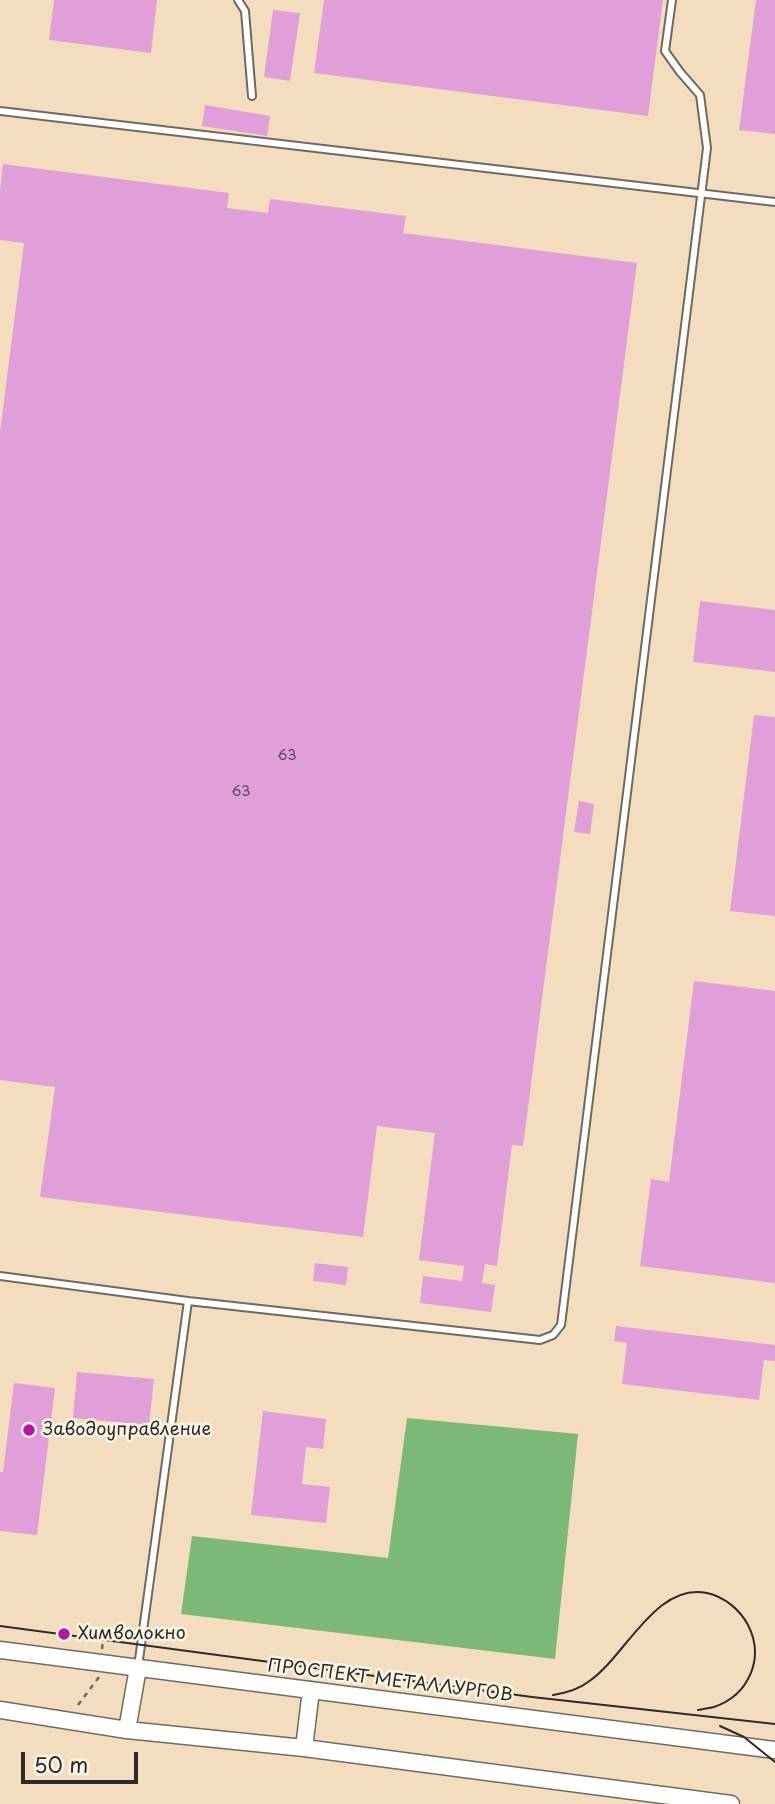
<!DOCTYPE html>
<html>
<head>
<meta charset="utf-8">
<style>
  body { margin:0 }
  #map { position:relative; width:775px; height:1804px; overflow:hidden; background:#f4ddbf; font-family:"Playpen Sans",sans-serif }
  canvas { display:block }
  .scale { position:absolute; left:21px; top:1752px; width:117px; height:32px; box-sizing:border-box; border:4px solid #2b2b2b; border-top:0; padding-left:9px; font-size:21px; line-height:24px; white-space:nowrap; color:#2b2b2b; -webkit-text-stroke:5px #fcf5e5; paint-order:stroke }
</style>
</head>
<body>
<div id="map">
<canvas width="775" height="1804"></canvas>
<div class="scale">50 m</div>
</div>
<script>
const c = document.querySelector('canvas').getContext('2d');
c.lineJoin = 'round';
function fill(path, color) {
  c.fillStyle = color;
  c.fill(path, 'evenodd');
}
function stroke(path, color, width, dash) {
  c.strokeStyle = color;
  c.lineWidth = width;
  c.lineCap = dash ? 'butt' : 'round';
  c.setLineDash(dash || []);
  c.stroke(path);
}
function write(font, color, halo, rows, align = 'center') {
  c.font = font + ' "Playpen Sans",sans-serif';
  c.lineWidth = 5;
  c.setLineDash([]);
  c.textBaseline = 'middle';
  c.strokeStyle = halo;
  c.fillStyle = color;
  for (const [text, x, y, turn = 0] of rows) {
    c.save();
    c.translate(x, y);
    c.rotate((+turn || 0) * Math.PI / 180);
    c.textAlign = isNaN(turn) ? turn : align;
    if (halo) c.strokeText(text, 0, 0);
    c.fillText(text, 0, 0);
    c.restore();
  }
}
fill(new Path2D(`
  M407 1418 578 1434 555 1659 181 1614 192 1536 388 1558Z`), '#7cb878');
fill(new Path2D(`
  M54 0H157L151 53 49 40Z
  M324 0H663L648 116 314 73Z
  M756 0H775V134L739 130Z
  M273 10 300 13 290 81 264 77Z
  M205 105 270 116 267 136 202 126Z
  M3 164 229 193 227 208 268 213 270 199 406 216 403 233 637 263 523 1146 512 1145 497 1266 485 1264 482 1283 495 1285 491 1312 420 1303 423 1276 462 1281 464 1266 419 1260 435 1133 377 1126 363 1237 40 1197 55 1087 0 1080V432L24 243 0 240V190Z
  M700 601 775 610V672L693 662Z
  M754 715 775 717V916L730 911Z
  M579 801 594 804 590 834 574 832Z
  M694 981 775 991V1283L640 1266 651 1179 669 1182Z
  M315 1263 348 1267 346 1285 313 1281Z
  M616 1326 775 1345V1361L764 1360 759 1400 622 1384 627 1343 614 1341Z
  M77 1372 154 1379 149 1425 73 1418Z
  M14 1383 55 1388 37 1535 0 1531V1472H3Z
  M263 1411 326 1419 323 1449 306 1447 302 1484 330 1487 326 1523 251 1515Z`), '#e09fd9');
const service = new Path2D(`
  M238 0 245 11 252 96
  M0 111 775 202
  M0 1276 188 1301 540 1340 553 1335 561 1325 707 148 700 95 680 72 665 51 672 0
  M138 1667 188 1301`);
const tertiary = new Path2D(`
  M0 1650 775 1750
  M0 1710 127 1730 304 1748 731 1804
  M127 1730 138 1668
  M304 1748 311 1690`);
stroke(service, '#71695f', 10);
stroke(tertiary, '#71695f', 19);
stroke(new Path2D(`
  M102 1649 104 1631
  M78 1705 99 1677`), '#71695f', 2.5, [5, 5]);
stroke(service, '#fff', 6);
stroke(tertiary, '#fff', 16);
stroke(new Path2D(`
  M0 1626 532 1697 775 1724
  M553 1695C565 1693 578 1690 588 1682 625 1658 655 1582 707 1593 725 1597 740 1610 748 1625 765 1658 749 1695 714 1707 709 1708 703 1709 698 1710
  M720 1726 744 1737 775 1762`), '#2b2b2b', 2);
for (const [x, y, r, color] of [
  [29,1430,7,"#b5179e"],
  [64,1634,7,"#b5179e"]
]) {
  const dot = new Path2D();
  dot.arc(x, y, r, 0, 2 * Math.PI);
  c.fillStyle = color;
  c.fill(dot);
  stroke(dot, '#fcf5e5', 2.5);
}
write('14px', '#584856', null, [
  ["63",287,756],
  ["63",241,792]
]);
write('18px', '#2b2b2b', '#fcf5e5', [
  ["Заводоуправление",43,1430],
  ["Химволокно",78,1634]
], 'left');
write('18px', '#2b2b2b', '#fcf5e5', [
  ["ПРОСПЕКТ МЕТАЛЛУРГОВ",390,1681,7]
]);
</script>
</body>
</html>
